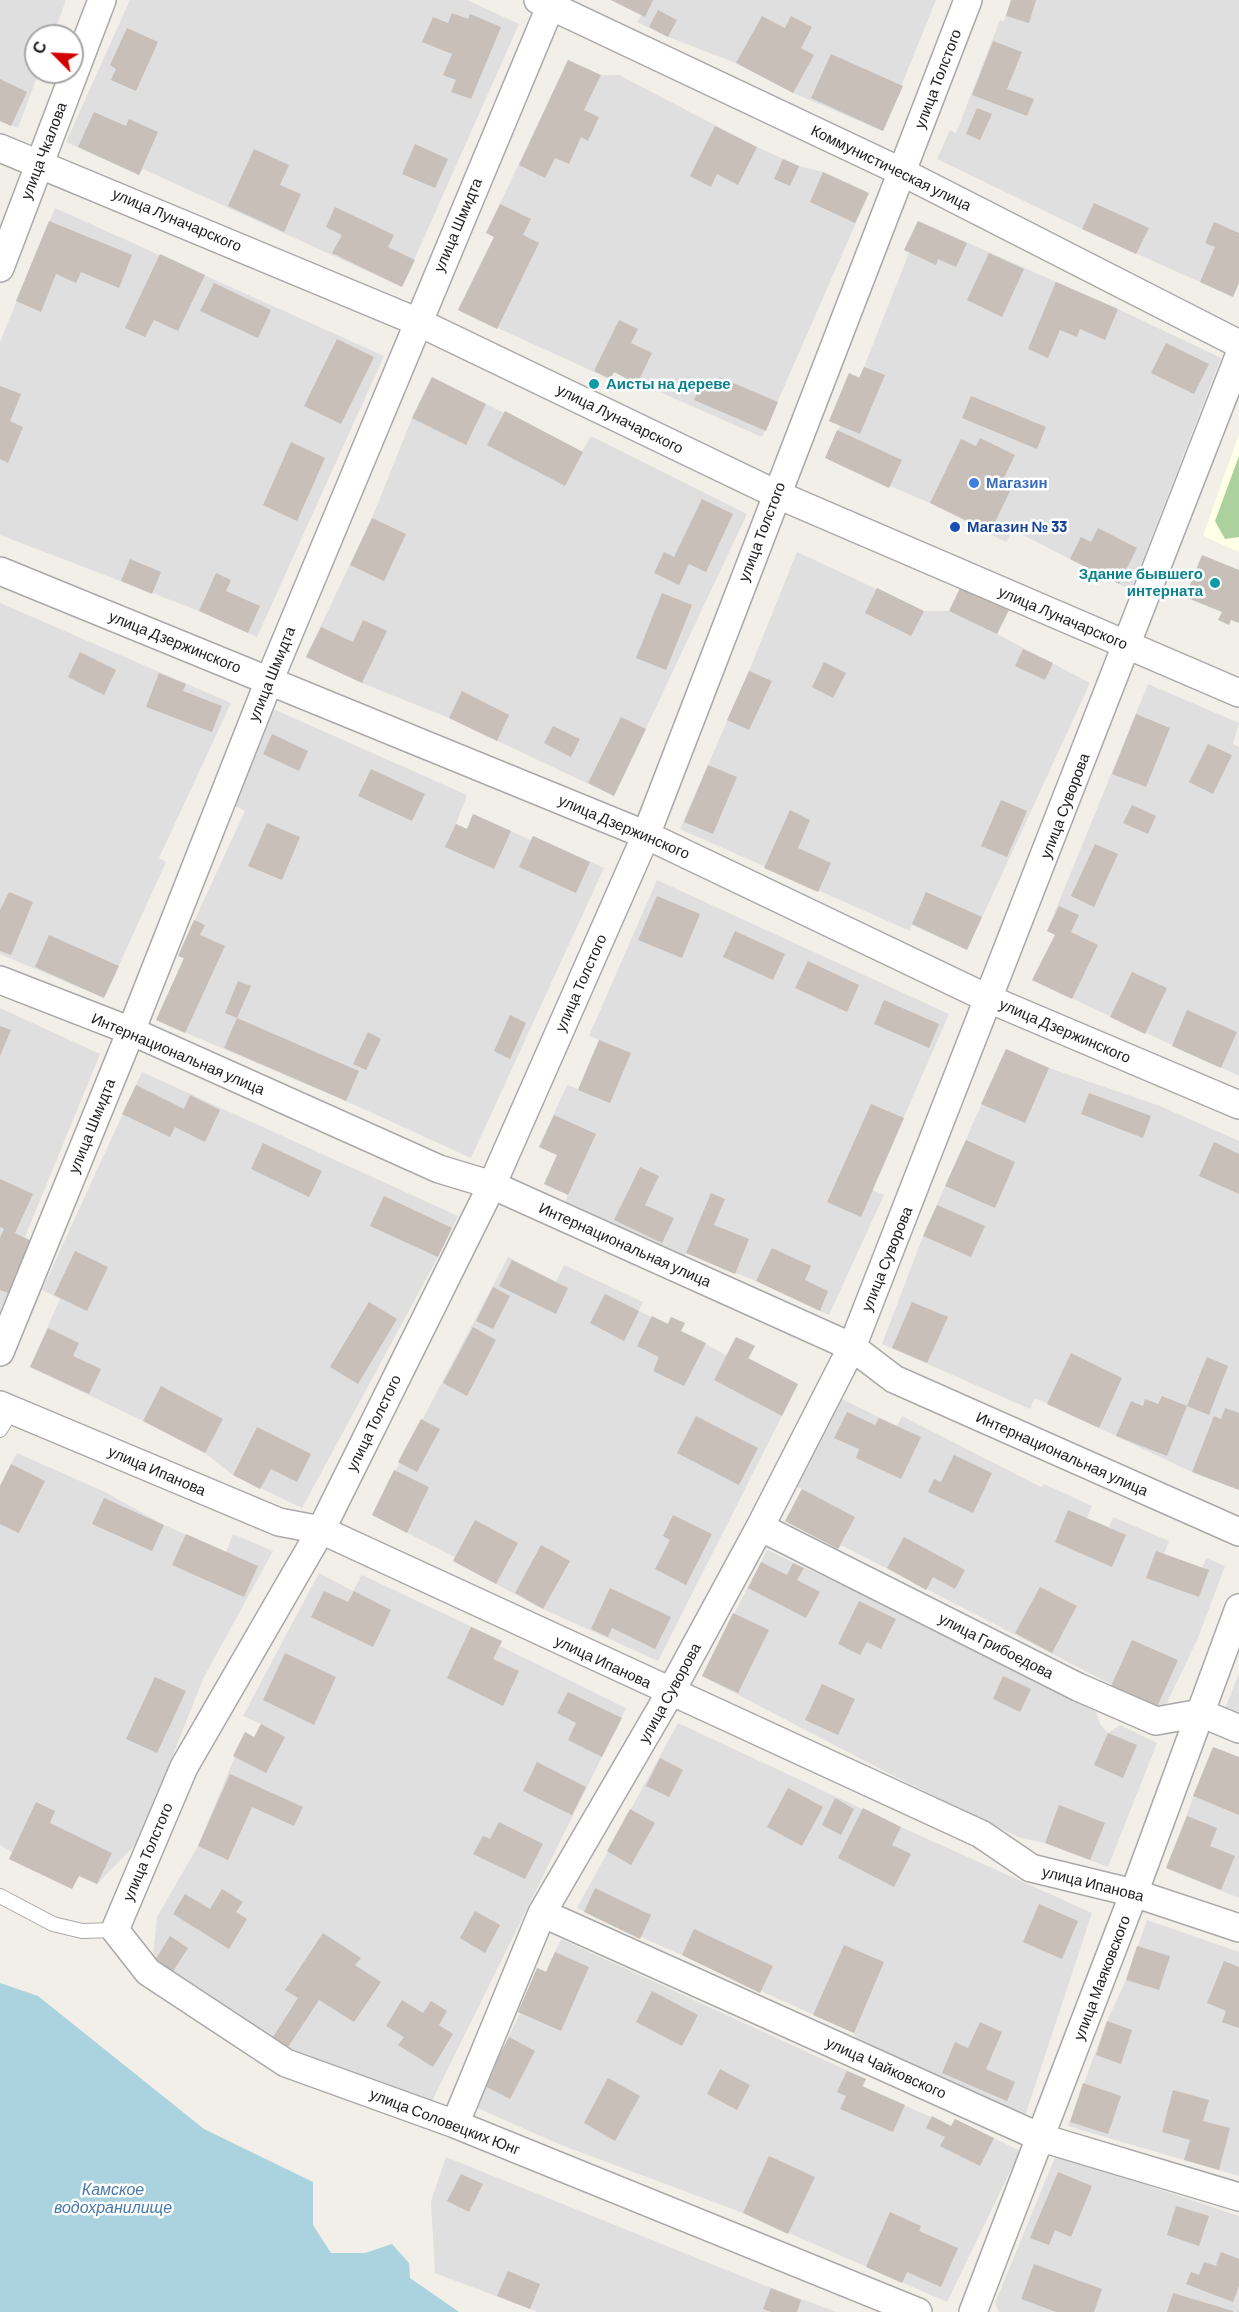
<!DOCTYPE html>
<html>
<head>
<meta charset="utf-8">
<style>
  body { margin:0 }
  #map { position:relative; width:1239px; height:2312px; overflow:hidden; background:#f2efe9; font-family:Barlow,sans-serif }
  canvas { display:block }
  .north { position:absolute; left:24px; top:24px; width:60px; height:60px; box-sizing:border-box; background:#fff; border:2px solid #a7a7a7; border-radius:50%; rotate:294deg; font-size:16px; font-weight:700; line-height:24px; text-align:center; color:#222 }
  .north::after { content:''; display:block; margin:auto; width:21px; height:27px; background:#d40000; clip-path:polygon(50% 0,100% 100%,50% 72%,0 100%) }
</style>
</head>
<body>
<div id="map">
<canvas width="1239" height="2312"></canvas>
<div class="north">С</div>
</div>
<script>
const c = document.querySelector('canvas').getContext('2d');
c.lineJoin = 'round';
function fill(path, color) {
  c.fillStyle = color;
  c.fill(path, 'evenodd');
}
function stroke(path, color, width, dash) {
  c.strokeStyle = color;
  c.lineWidth = width;
  c.lineCap = dash ? 'butt' : 'round';
  c.setLineDash(dash || []);
  c.stroke(path);
}
function write(font, color, halo, rows, align = 'center') {
  c.font = font + ' Barlow,sans-serif';
  c.lineWidth = 5;
  c.setLineDash([]);
  c.textBaseline = 'middle';
  c.strokeStyle = halo;
  c.fillStyle = color;
  for (const [text, x, y, turn = 0] of rows) {
    c.save();
    c.translate(x, y);
    c.rotate((+turn || 0) * Math.PI / 180);
    c.textAlign = isNaN(turn) ? turn : align;
    if (halo) c.strokeText(text, 0, 0);
    c.fillText(text, 0, 0);
    c.restore();
  }
}
fill(new Path2D(`
  M0 0H66L53 36H36V72H39L18 128 0 121Z
  M130 0H467L519 24 402 287 143 169 139 175 66 142Z
  M611 0H936L883 131 793 93 736 63 668 37 637 22 641 15Z
  M1011 0H1239V283L1233 297 1082 229 937 159 950 130 956 133 1000 20 1004 21Z
  M568 60 601 75H619L757 147 799 166 823 172 869 193 762 437 614 372 610 379 458 310 494 237 486 233Z
  M55 208 384 356 257 637 199 611 0 535V342Z
  M918 221 1118 309 1221 358 1131 590 1013 530 1006 542 930 503 825 458 840 426 829 421 849 373 860 377 909 253 904 250Z
  M432 377 582 452 591 436 747 514 614 796 449 718 362 683 306 657 372 518 412 418Z
  M797 552 924 611H949L961 586 1009 610 997 634 1090 683 967 950 912 925 910 931 680 829 749 671Z
  M0 603 231 703 159 858 166 862 104 998 0 954Z
  M1148 684 1239 723 1233 744 1239 747V1076L1032 980 1055 935 1047 931Z
  M271 708 467 795 456 824 467 829 473 814 531 840 533 836 604 868 471 1158 346 1101 156 1020 184 959 178 956 245 811 233 805Z
  M657 880 949 1014 872 1190 884 1195 829 1315 756 1281 686 1253 683 1258 564 1204 568 1195 544 1184 557 1155 539 1147 567 1085 578 1089 599 1040 589 1036Z
  M0 1008 100 1054 25 1237 31 1241 0 1312Z
  M1006 1049 1049 1068 1160 1106 1239 1141V1490L1192 1472 1035 1398 1030 1409 882 1344 923 1236Z
  M142 1072 458 1216 438 1257 302 1508 233 1475 205 1453 143 1421 30 1367 60 1299 42 1290Z
  M508 1257 556 1282 564 1265 643 1302 639 1311 667 1324 671 1317 685 1323 681 1331 726 1355 736 1337 755 1346 749 1359 798 1384 658 1661 543 1609 453 1561 455 1557 372 1515Z
  M840 1398 897 1426 902 1416 1041 1487 1044 1484 1092 1506 1087 1518 1109 1527 1113 1517 1169 1541 1164 1554 1202 1568 1206 1558 1225 1566 1198 1638 1163 1711 841 1545 838 1549 785 1521 802 1489 796 1487Z
  M17 1453 105 1492 164 1525 226 1552 233 1534 273 1551 203 1679 139 1841 97 1884 79 1876 72 1889 9 1859 12 1852 0 1845V1486Z
  M767 1550 900 1612 1096 1712 1100 1724 1108 1733 1120 1725 1157 1743 1108 1867 1045 1843 1018 1837 886 1772 702 1676Z
  M319 1573 353 1591 362 1575 502 1641 500 1646 626 1708 431 2103 286 2050 152 1965 157 1917 198 1846 245 1732 254 1737 261 1724 243 1716Z
  M1239 1673V1719L1223 1714Z
  M678 1723 901 1827 1092 1913 1025 2116 860 2046 854 2033 577 1908Z
  M1213 1747 1239 1757V1898L1166 1868Z
  M1147 1920 1239 1952V2176L1068 2126 1107 2021 1126 1980Z
  M561 1939 866 2079 863 2087 951 2126 955 2119 1020 2151 947 2302 743 2213 561 2145 475 2107 520 2013 518 2012 537 1968 546 1971Z
  M1056 2155 1239 2216V2312H999L995 2303Z
  M446 2157 771 2288 837 2312H538L435 2273 431 2201Z`), '#e0dfdf');
fill(new Path2D(`
  M1239 434V552L1203 536Z`), '#ffffe5');
fill(new Path2D(`
  M1239 456V537L1225 539 1215 521Z`), '#add19e');
fill(new Path2D(`
  M0 1983 38 1996 204 2129 313 2182V2225L331 2253H365L392 2244 409 2263 410 2278 459 2312H0Z`), '#aad3df');
fill(new Path2D(`
  M611 0H653L645 17Z
  M1011 0H1036L1029 23 1006 16Z
  M658 10 677 20 668 37 649 27Z
  M452 13 468 19 470 14 501 27 471 99 451 92 456 80 443 75 452 54 422 42 433 17 448 23Z
  M762 16 785 28 791 16 812 27 801 48 814 55 793 93 736 63Z
  M127 28 158 42 136 91 111 80 116 69 110 65Z
  M993 41 1022 52 1007 89 1034 99 1027 116 972 95Z
  M831 54 903 86 883 131 811 98Z
  M568 60 601 75 584 110 599 117 588 141 581 137 569 164 555 158 545 178 519 165Z
  M0 79 27 92 11 126 0 121Z
  M977 108 992 114 980 140 966 134Z
  M94 112 126 126 129 119 158 132 139 175 78 147Z
  M715 126 757 147 738 185 717 174 711 187 690 176Z
  M415 144 448 159 435 188 402 174Z
  M254 149 289 165 280 185 301 194 284 232 228 206Z
  M783 159 799 166 790 186 774 179Z
  M823 172 869 193 855 223 810 202Z
  M1094 203 1149 228 1136 254 1082 229Z
  M500 204 531 219 523 235 539 243 497 329 458 310 494 237 486 233Z
  M335 207 394 235 388 247 415 260 402 287 332 253 342 235 326 227Z
  M49 221 132 255 119 288 81 272 76 283 56 274 41 312 16 301Z
  M918 221 967 243 956 267 938 259 936 265 904 250Z
  M1214 222 1239 233V283L1233 297 1200 282 1215 247 1205 243Z
  M989 253 1024 269 1002 317 967 300Z
  M160 254 205 275 178 331 154 320 145 337 125 328Z
  M1056 282 1118 309 1105 340 1080 329 1077 337 1060 330 1048 358 1028 349Z
  M214 283 271 310 258 338 200 311Z
  M619 320 638 329 631 343 652 353 637 384 614 372 610 379 594 371Z
  M337 339 374 357 341 424 304 406Z
  M1166 343 1209 364 1194 394 1151 373Z
  M864 367 885 375 860 434 829 421 849 373 859 378Z
  M432 377 486 404 466 445 412 418Z
  M719 377 778 402 766 431 694 400 703 380 716 386Z
  M0 386 21 394 10 421 23 427 8 463 0 459Z
  M971 396 1046 427 1037 449 962 418Z
  M505 411 583 452 565 486 487 445Z
  M837 430 902 460 889 488 825 458Z
  M980 438 1015 455 1003 480 1013 485 990 532 930 503 961 439 976 446Z
  M291 442 325 458 297 521 263 505Z
  M702 499 733 514 706 572 689 564 679 585 654 573 664 552 674 557Z
  M372 518 406 534 384 581 350 565Z
  M1098 528 1137 548 1119 584 1070 559 1081 537 1091 542Z
  M1202 555 1239 570V623L1231 620 1229 625 1218 620 1222 612 1185 597Z
  M130 559 161 572 152 594 121 581Z
  M216 573 231 580 226 591 260 606 248 633 199 611Z
  M961 586 1009 610 997 634 949 611Z
  M877 588 924 611 911 636 865 613Z
  M662 593 692 605 666 670 636 658Z
  M363 620 387 631 362 683 306 657 321 627 353 642Z
  M1023 649 1053 663 1045 680 1015 666Z
  M80 652 116 670 104 695 68 677Z
  M824 662 846 673 833 698 812 687Z
  M749 671 772 681 749 730 727 720Z
  M159 673 186 684 183 691 222 706 212 732 146 707Z
  M462 691 509 715 497 741 449 718Z
  M1136 714 1170 728 1146 787 1112 774Z
  M621 717 646 729 614 796 588 783Z
  M553 726 580 739 571 757 544 743Z
  M272 734 308 751 299 771 263 754Z
  M1208 744 1232 755 1213 794 1189 782Z
  M708 765 737 777 713 834 684 822Z
  M371 769 425 794 412 821 358 796Z
  M1001 800 1027 811 1007 857 981 846Z
  M1132 805 1156 816 1148 834 1123 823Z
  M790 810 810 820 798 848 831 863 818 892 764 868Z
  M473 814 511 831 494 869 445 847 456 824 467 829Z
  M267 823 300 837 282 880 248 866Z
  M533 836 590 862 576 893 519 867Z
  M1095 844 1118 854 1094 907 1071 896Z
  M9 892 33 902 11 955 0 951V910Z
  M926 892 982 917 967 950 912 924Z
  M657 896 700 914 682 958 638 940Z
  M1059 906 1079 915 1071 932 1098 945 1072 999 1032 980 1055 935 1047 931Z
  M194 920 205 925 200 935 225 946 185 1033 156 1020 184 958 178 956Z
  M735 931 785 954 773 980 723 957Z
  M49 935 119 966 104 998 35 967Z
  M808 961 859 985 847 1012 795 988Z
  M1132 972 1167 988 1145 1034 1110 1017Z
  M238 981 251 986 237 1018 225 1013Z
  M884 1000 939 1024 929 1048 874 1024Z
  M1187 1010 1237 1032 1221 1068 1172 1046Z
  M510 1015 526 1023 510 1059 494 1051Z
  M237 1018 359 1071 346 1101 224 1048Z
  M0 1026 11 1030 0 1056Z
  M368 1032 381 1039 366 1070 353 1064Z
  M599 1040 631 1053 610 1103 578 1090Z
  M1006 1049 1049 1068 1025 1123 981 1104Z
  M136 1085 184 1109 190 1095 220 1110 205 1142 175 1127 170 1137 122 1114Z
  M1089 1093 1151 1116 1143 1138 1081 1114Z
  M871 1104 904 1118 861 1217 827 1202Z
  M554 1115 596 1134 568 1195 544 1184 557 1155 539 1147Z
  M966 1140 1015 1162 995 1208 945 1186Z
  M1214 1142 1239 1154V1194L1199 1176Z
  M263 1143 322 1171 309 1197 251 1169Z
  M640 1167 659 1176 645 1205 674 1218 662 1243 614 1220Z
  M0 1179 33 1194 15 1233 31 1241 8 1293 0 1290V1238L4 1229 0 1227Z
  M711 1193 725 1199 714 1225 749 1239 735 1274 686 1253Z
  M384 1196 452 1228 438 1257 370 1226Z
  M937 1205 985 1226 971 1257 923 1236Z
  M772 1248 811 1266 805 1280 828 1291 820 1311 756 1281Z
  M75 1251 108 1267 87 1311 54 1295Z
  M512 1260 568 1288 556 1314 499 1286Z
  M493 1287 510 1296 493 1329 476 1321Z
  M605 1294 639 1311 624 1341 590 1323Z
  M369 1302 397 1319 358 1384 330 1367Z
  M912 1302 948 1317 927 1363 892 1348Z
  M652 1316 668 1324 671 1317 685 1323 681 1331 706 1343 684 1386 653 1371 659 1357 637 1346Z
  M473 1327 496 1340 467 1396 443 1383Z
  M48 1328 79 1343 73 1356 101 1369 89 1394 30 1367Z
  M736 1337 755 1346 748 1358 798 1384 782 1416 714 1380Z
  M1071 1353 1122 1378 1099 1428 1047 1404Z
  M1207 1357 1228 1366 1209 1415 1187 1406Z
  M161 1386 223 1419 205 1453 143 1421Z
  M1162 1396 1187 1406 1167 1456 1116 1436 1131 1401 1143 1406 1145 1399 1158 1404Z
  M1225 1408 1239 1413V1490L1192 1472 1214 1416 1221 1419Z
  M847 1412 875 1425 879 1418 921 1437 901 1479 856 1458 859 1449 834 1438Z
  M696 1416 758 1448 739 1485 677 1453Z
  M421 1419 440 1429 417 1472 398 1462Z
  M257 1427 311 1454 297 1482 271 1469 260 1489 233 1475Z
  M954 1455 992 1473 973 1513 928 1492 934 1479 941 1482Z
  M11 1464 45 1481 19 1533 0 1524V1486Z
  M394 1470 429 1487 407 1533 372 1515Z
  M802 1489 855 1517 838 1549 785 1521Z
  M104 1498 164 1525 152 1551 92 1524Z
  M1068 1510 1126 1535 1112 1567 1055 1542Z
  M673 1515 712 1534 686 1585 655 1569 670 1540 663 1536Z
  M475 1520 518 1543 496 1584 453 1561Z
  M186 1534 258 1566 244 1597 172 1565Z
  M904 1537 965 1570 955 1589 933 1577 926 1590 887 1568Z
  M541 1545 570 1561 543 1609 515 1593Z
  M1156 1551 1209 1570 1199 1597 1146 1578Z
  M761 1562 787 1575 793 1563 804 1568 797 1580 820 1592 806 1618 748 1588Z
  M1040 1587 1077 1606 1052 1653 1015 1633Z
  M610 1588 671 1617 655 1649 612 1628 608 1637 591 1629Z
  M324 1591 348 1602 354 1591 391 1610 373 1647 311 1617Z
  M859 1601 896 1619 881 1649 867 1642 860 1655 838 1644Z
  M733 1613 769 1630 738 1693 702 1676Z
  M471 1627 502 1641 493 1659 519 1671 503 1706 447 1678Z
  M1132 1640 1178 1660 1157 1707 1111 1686Z
  M285 1653 336 1677 314 1725 263 1700Z
  M1003 1676 1031 1689 1020 1712 993 1699Z
  M155 1677 186 1691 157 1753 126 1739Z
  M822 1684 855 1699 838 1735 805 1720Z
  M568 1692 622 1718 602 1757 568 1740 576 1723 557 1713Z
  M261 1724 285 1737 266 1773 233 1756 245 1732 254 1737Z
  M1108 1733 1137 1745 1123 1778 1094 1765Z
  M1213 1747 1239 1757V1815L1193 1796Z
  M660 1758 683 1770 669 1797 646 1786Z
  M537 1762 586 1787 572 1815 523 1791Z
  M230 1774 303 1807 294 1826 252 1807 228 1860 198 1846Z
  M788 1788 823 1807 802 1846 767 1827Z
  M835 1798 854 1809 841 1835 822 1825Z
  M36 1802 55 1811 50 1823 112 1853 97 1884 79 1876 72 1889 9 1859Z
  M1059 1805 1105 1823 1090 1860 1045 1843Z
  M863 1808 901 1827 892 1845 911 1854 894 1887 838 1858Z
  M630 1809 655 1823 631 1865 607 1851Z
  M1187 1816 1217 1828 1210 1846 1235 1856 1221 1890 1166 1868Z
  M499 1822 543 1844 525 1879 473 1854 483 1836 490 1839Z
  M595 1888 651 1915 640 1939 584 1912Z
  M222 1889 243 1902 236 1912 247 1919 229 1949 173 1914 185 1894 210 1909Z
  M1039 1904 1078 1921 1062 1959 1023 1942Z
  M475 1911 500 1925 485 1953 460 1938Z
  M694 1929 773 1966 760 1993 682 1955Z
  M323 1933 361 1958 355 1965 381 1982 354 2022 319 2000 286 2050 271 2040 298 1998 285 1990Z
  M170 1936 188 1948 170 1976 152 1965Z
  M844 1945 884 1962 854 2033 813 2015Z
  M1137 1946 1170 1956 1159 1990 1126 1980Z
  M555 1952 589 1967 561 2031 518 2012 537 1968 546 1972Z
  M1224 1961 1239 1967V2028L1222 2022 1226 2011 1207 2003Z
  M652 1991 698 2015 682 2046 636 2022Z
  M402 2000 423 2013 431 2001 447 2011 439 2025 453 2034 433 2067 398 2045 404 2037 386 2026Z
  M1107 2021 1132 2030 1121 2064 1096 2055Z
  M980 2022 1002 2032 986 2069 1015 2082 1007 2101 942 2073 955 2042 968 2048Z
  M509 2037 535 2051 510 2099 483 2085Z
  M720 2069 750 2085 737 2110 707 2094Z
  M847 2071 866 2079 862 2086 905 2105 893 2132 840 2109 846 2096 837 2092Z
  M608 2078 640 2096 615 2141 584 2123Z
  M1083 2083 1121 2096 1108 2134 1070 2122Z
  M1173 2090 1209 2100 1203 2121 1230 2128 1219 2170 1184 2160 1190 2140 1162 2132Z
  M932 2116 951 2126 955 2119 994 2138 980 2166 940 2146 945 2137 926 2128Z
  M769 2156 815 2177 788 2234 743 2213Z
  M1058 2172 1092 2186 1071 2237 1055 2230 1049 2245 1030 2238Z
  M461 2174 483 2184 469 2212 447 2201Z
  M1176 2206 1209 2216 1199 2246 1167 2235Z
  M890 2212 921 2226 919 2231 958 2248 941 2287 907 2272 902 2283 866 2267Z
  M1221 2252 1239 2259V2286L1233 2302 1186 2284 1191 2272 1199 2275 1204 2262 1216 2266Z
  M1034 2264 1102 2289 1094 2312H1056L1021 2299Z
  M508 2271 540 2284 530 2309 497 2296Z
  M771 2288 801 2300 797 2312H771L763 2309Z
  M1173 2293 1233 2311V2312H1167Z`), '#c7bfb8');
const service = new Path2D(`
  M0 1430 12 1410
  M0 1896 53 1924 82 1931 115 1930`);
const minor = new Path2D(`
  M538 0 902 172 1239 344
  M0 148 418 322 776 494 1239 693
  M0 268 102 0
  M0 571 646 835 989 999 1239 1105
  M0 980 131 1031 439 1169 492 1185 852 1347 894 1379 1239 1532
  M0 1352 131 1031 269 681 553 0
  M0 1405 279 1522 321 1530 981 1834 1031 1868 1134 1893 1239 1928
  M760 1527 1078 1687 1156 1721 1201 1713 1239 1729
  M542 1913 1042 2138 1239 2197
  M455 2124 542 1913 670 1693 760 1527 852 1347 1239 356
  M918 2312 455 2124 286 2063 148 1972 115 1930 184 1767 321 1530 492 1185 646 835 968 0
  M973 2312 1134 1893 1239 1608`);
stroke(service, '#a9a9a9', 16);
stroke(minor, '#a9a9a9', 30);
stroke(service, '#fff', 14);
stroke(minor, '#fff', 27);
for (const [x, y, r, color] of [
  [594,384,6,"#0f9aa8"],
  [974,483,6,"#3f7fe0"],
  [955,527,6,"#1a4fb4"],
  [1215,583,6,"#0f9aa8"]
]) {
  const dot = new Path2D();
  dot.arc(x, y, r, 0, 2 * Math.PI);
  c.fillStyle = color;
  c.fill(dot);
  stroke(dot, '#fff', 2);
}
write('15px', '#222', '#fff', [
  ["улица Толстого",938,79,-69],
  ["улица Чкалова",44,151,-69],
  ["Коммунистическая улица",891,168,26],
  ["улица Луначарского",177,220,23],
  ["улица Шмидта",458,225,-67],
  ["улица Луначарского",620,419,26],
  ["улица Толстого",762,532,-69],
  ["улица Луначарского",1063,618,23],
  ["улица Дзержинского",175,642,22],
  ["улица Шмидта",272,674,-68],
  ["улица Суворова",1065,806,-69],
  ["улица Дзержинского",624,827,23],
  ["улица Толстого",581,983,-66],
  ["улица Дзержинского",1065,1031,23],
  ["Интернациональная улица",178,1054,23],
  ["улица Шмидта",92,1126,-68],
  ["Интернациональная улица",625,1245,24],
  ["улица Суворова",887,1259,-68],
  ["улица Толстого",374,1423,-64],
  ["Интернациональная улица",1062,1454,24],
  ["улица Ипанова",157,1471,23],
  ["улица Грибоедова",996,1646,27],
  ["улица Ипанова",603,1662,25],
  ["улица Суворова",670,1693,-61],
  ["улица Толстого",148,1852,-67],
  ["улица Ипанова",1093,1884,14],
  ["улица Маяковского",1102,1978,-69],
  ["улица Чайковского",886,2068,24],
  ["улица Соловецких Юнг",445,2122,21]
]);
write('bold 15px', '#0d838f', '#fff', [
  ["Аисты на дереве",606,384],
  ["Здание бывшего",1203,574,"right"],
  ["интерната",1203,591,"right"]
], 'left');
write('bold 15px', '#366cbe', '#fff', [
  ["Магазин",986,483]
], 'left');
write('bold 15px', '#164399', '#fff', [
  ["Магазин № 33",967,527]
], 'left');
write('italic 16px', '#4a7aab', '#fff', [
  ["Камское",113,2190],
  ["водохранилище",113,2208]
]);
</script>
</body>
</html>
